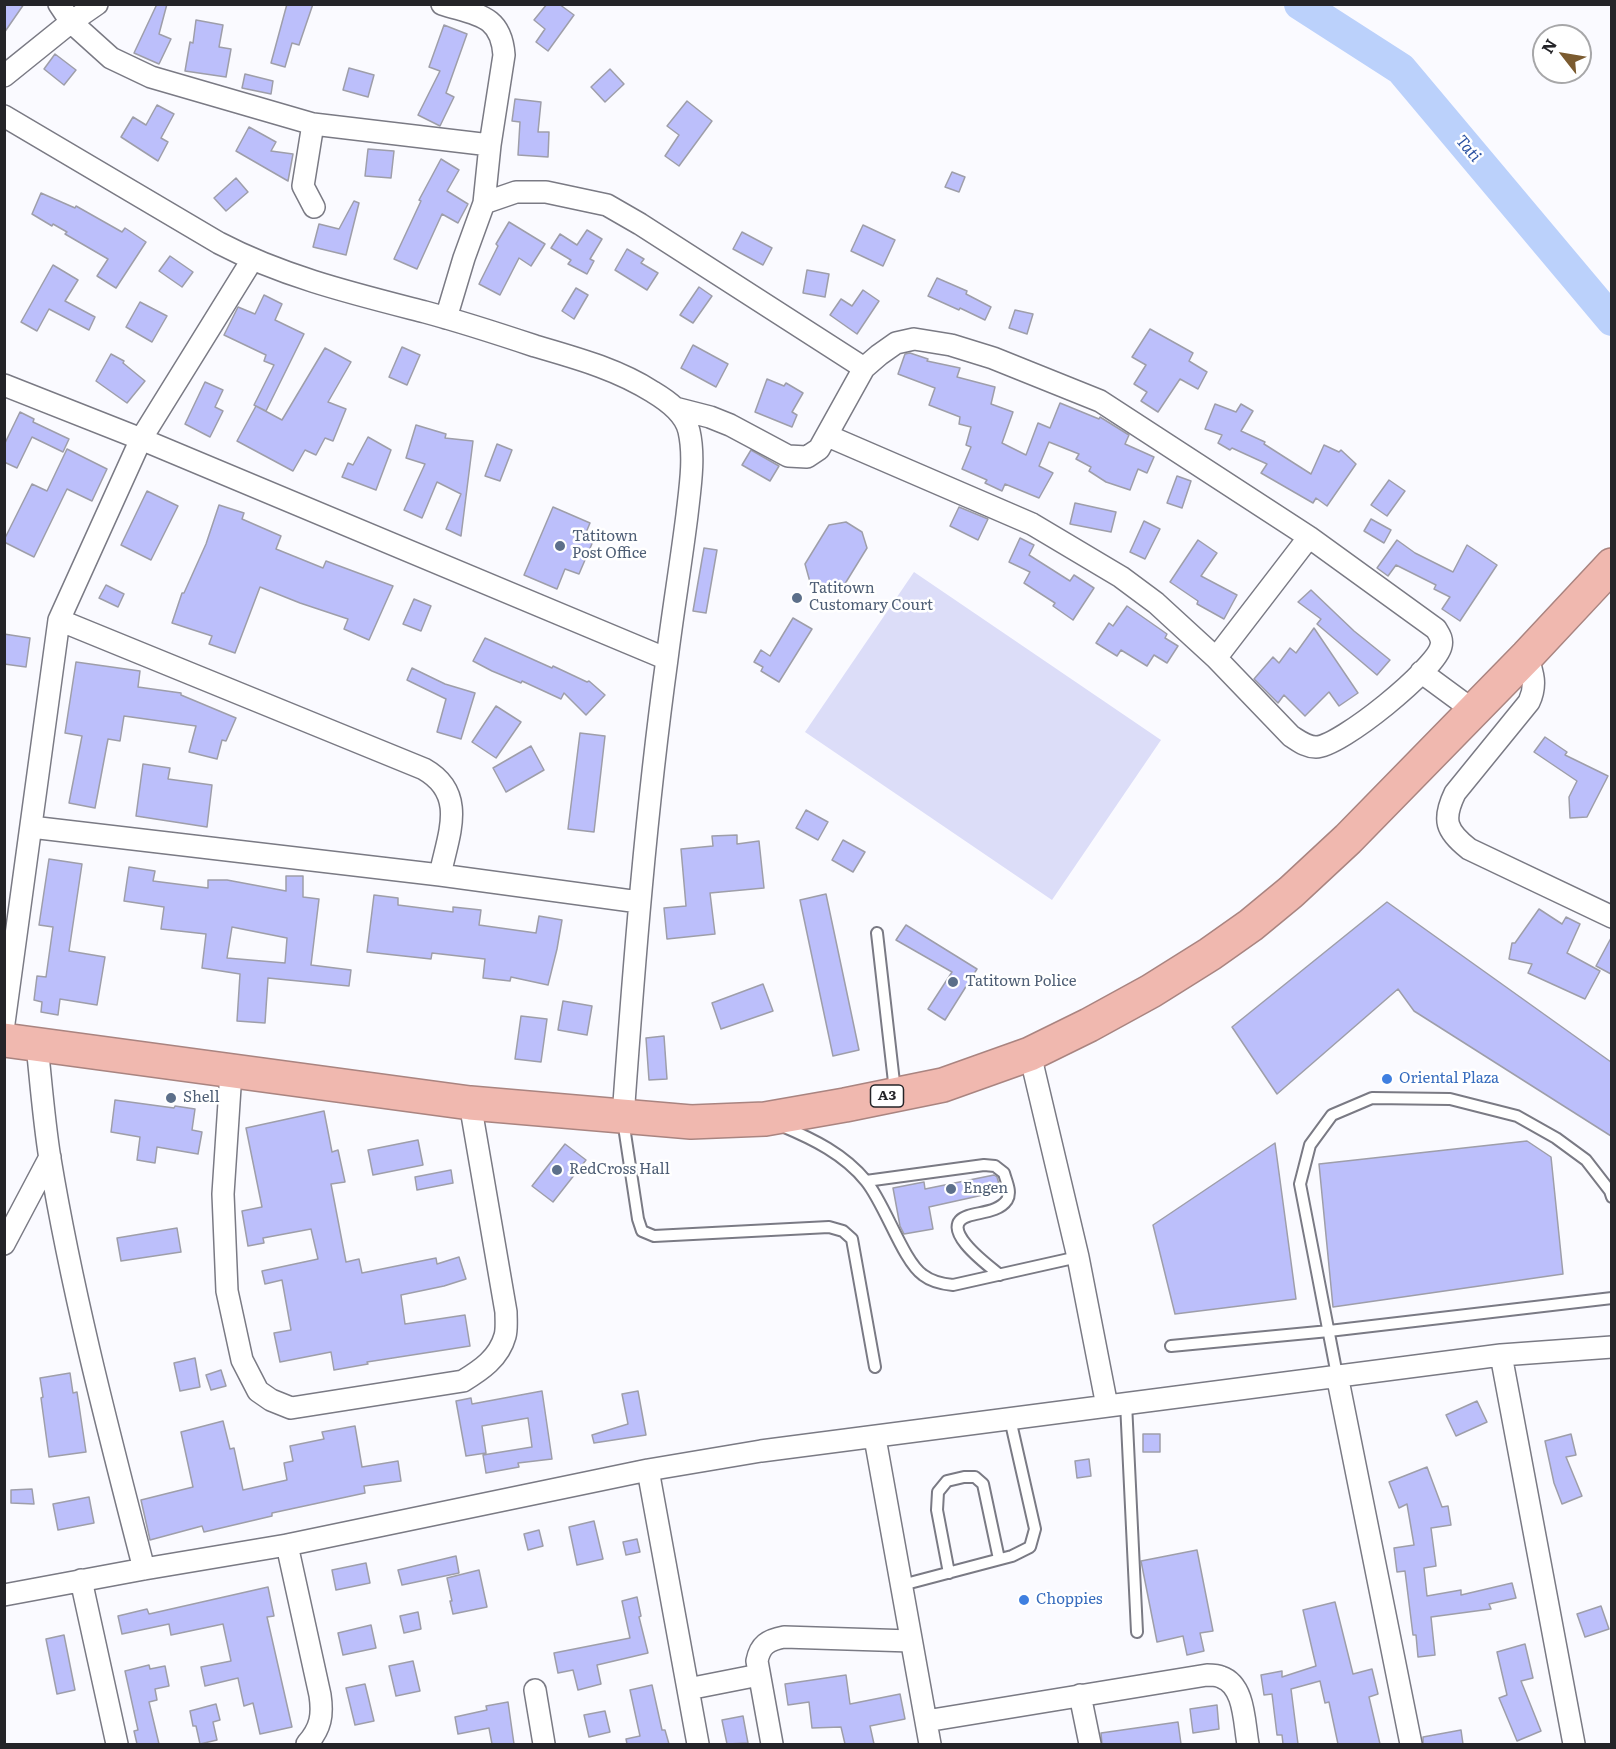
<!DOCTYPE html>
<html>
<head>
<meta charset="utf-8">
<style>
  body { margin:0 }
  #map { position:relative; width:1616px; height:1749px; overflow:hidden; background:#fafaff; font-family:Literata,serif }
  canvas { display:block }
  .frame { position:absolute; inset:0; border:6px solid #242428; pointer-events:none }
  .north { position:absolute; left:1532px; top:24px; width:60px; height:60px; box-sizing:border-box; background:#fff; border:2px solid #a7a7a9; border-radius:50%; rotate:301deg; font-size:16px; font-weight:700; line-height:24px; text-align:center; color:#242428 }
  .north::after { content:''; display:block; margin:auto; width:21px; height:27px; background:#7b5b30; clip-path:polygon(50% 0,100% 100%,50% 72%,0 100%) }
</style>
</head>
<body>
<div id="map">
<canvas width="1616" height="1749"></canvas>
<div class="frame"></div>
<div class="north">N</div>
</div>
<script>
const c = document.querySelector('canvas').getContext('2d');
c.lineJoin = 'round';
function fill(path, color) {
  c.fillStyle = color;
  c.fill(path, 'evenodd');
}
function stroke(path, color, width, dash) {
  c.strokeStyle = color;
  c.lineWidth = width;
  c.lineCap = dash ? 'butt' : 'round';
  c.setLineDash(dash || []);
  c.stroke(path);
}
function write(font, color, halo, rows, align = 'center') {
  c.font = font + ' Literata,serif';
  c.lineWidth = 5;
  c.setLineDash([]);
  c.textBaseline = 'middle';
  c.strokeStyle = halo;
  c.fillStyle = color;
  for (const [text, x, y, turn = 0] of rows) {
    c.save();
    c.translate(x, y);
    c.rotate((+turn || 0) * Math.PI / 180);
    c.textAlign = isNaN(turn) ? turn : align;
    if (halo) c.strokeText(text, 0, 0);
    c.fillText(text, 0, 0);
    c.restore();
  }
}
fill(new Path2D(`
  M914 572 1161 740 1052 900 805 732Z`), '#dcddf8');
stroke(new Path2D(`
  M1300 4 1401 69 1612 320`), '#bbd1fb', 32);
const building = new Path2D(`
  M4 4H24L4 33Z
  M157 4H167L159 34 171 39 159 64 134 53Z
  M287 4H313L299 45 292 43 285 67 271 63Z
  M547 4H559L574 15 548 51 536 42 545 29 534 20Z
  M196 20 223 25 219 47 231 49 226 77 185 71 190 42 193 43Z
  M444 25 467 34 446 93 454 97 440 126 418 115 440 71 429 67Z
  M55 54 76 70 64 85 44 69Z
  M349 68 374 75 368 97 343 90Z
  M610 69 624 84 605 102 591 87Z
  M245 74 273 81 271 94 242 88Z
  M515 99 541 102 538 132H549L548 157 518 155 520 122 512 121Z
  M687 101 712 121 679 166 665 156 679 135 667 126Z
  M157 105 174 114 161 138 168 142 158 161 121 137 133 117 146 125Z
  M249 127 276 142 271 151 293 154 288 181 236 151Z
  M368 149 394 151 391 178 365 176Z
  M441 159 459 170 447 191 468 204 458 223 442 214 417 269 394 259 421 201 419 200Z
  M952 172 965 177 959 192 945 187Z
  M236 178 248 192 226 211 214 198Z
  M41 193 75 208 76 206 122 232 125 228 146 242 116 288 97 276 108 259 65 234 67 232 53 224 52 226 32 214Z
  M354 201 359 203 346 255 313 247 319 224 339 229Z
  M509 222 545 244 531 266 519 258 500 295 479 284 498 246 496 244Z
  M863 225 895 240 883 266 851 251Z
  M587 230 602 239 590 259 594 261 587 274 568 264 571 260 551 248 560 234 577 245Z
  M742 232 772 248 763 265 733 249Z
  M627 249 644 259 641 263 658 273 647 290 615 270Z
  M170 256 193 272 182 287 159 271Z
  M53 265 78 280 65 301 95 317 89 330 49 309 37 331 21 322Z
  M807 270 829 274 825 297 803 293Z
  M937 278 967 291 966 294 991 307 985 320 960 308 959 310 928 296Z
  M699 287 712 296 693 323 680 315Z
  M576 288 588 295 574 319 562 311Z
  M863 290 879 301 857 334 830 315 841 299 852 306Z
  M264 295 282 304 275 320 304 334 266 411 254 405 274 365 264 361 266 355 224 335 238 307 255 314Z
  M140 302 167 316 152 342 126 327Z
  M1015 310 1033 314 1027 334 1009 328Z
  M1150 329 1193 353 1189 361 1207 372 1198 389 1180 379 1158 412 1141 401 1147 392 1134 384 1146 365 1132 357Z
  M693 345 728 364 716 387 681 368Z
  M402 347 420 355 407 385 389 377Z
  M325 348 351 362 328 402 346 409 333 441 325 438 316 455 305 450 293 471 237 441 256 406 282 420Z
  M910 353 928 359 927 361 960 368 957 377 995 387 991 404 1013 412 1002 443 1026 455 1038 423 1050 428 1060 403 1099 419 1100 417 1129 435 1125 444 1154 457 1147 473 1138 469 1130 490 1106 482 1089 471 1091 467 1076 459 1079 454 1049 442 1039 466 1053 473 1039 498 1005 484 1002 491 985 483 987 480 962 469 971 447 966 445 971 427 959 424 960 417 929 405 935 388 898 374 905 354Z
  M111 354 124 361 123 363 145 381 127 403 96 381Z
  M767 379 784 386 786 383 803 393 792 412 797 415 792 427 755 412Z
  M205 382 223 390 215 407 223 411 210 437 185 424Z
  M1215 404 1236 412 1241 404 1253 411 1241 431 1265 442 1264 444 1311 474 1324 445 1339 452 1341 450 1356 464 1327 506 1316 498 1313 503 1261 473 1267 464 1232 448 1230 450 1218 443 1222 435 1205 429Z
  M20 412 34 419 33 422 69 439 63 452 32 437 17 468 4 462V445Z
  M416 425 446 434 445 438 473 441 461 536 446 529 461 494 437 482 422 518 404 510 425 464 406 458Z
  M368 437 391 450 376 490 342 477 348 463 353 465Z
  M497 444 512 450 500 481 485 476Z
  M67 449 107 469 92 501 67 489 34 557 4 542V540L32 484 47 491Z
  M751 450 779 466 770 481 742 465Z
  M1177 476 1191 481 1182 508 1167 503Z
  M1389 480 1405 491 1387 516 1371 505Z
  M147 491 178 506 151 560 121 545Z
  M1075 503 1116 512 1111 532 1070 524Z
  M219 505 244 513 242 519 281 536 276 549 323 568 326 561 393 586 369 640 344 629 348 619 300 603 260 587 235 653 209 644 212 636 172 623 182 593H184L206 544Z
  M553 507 590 523 585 535 594 539 579 574 565 569 557 589 524 575Z
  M959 507 988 519 978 540 950 526Z
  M1371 519 1391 530 1384 543 1364 531Z
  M1144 521 1160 529 1145 559 1130 552Z
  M846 522 862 532 867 548 843 587 826 591 810 582 805 564 829 525Z
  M1020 538 1034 545 1029 555 1070 581 1074 575 1094 588 1073 620 1053 606 1055 603 1024 583 1030 572 1009 562Z
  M1198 540 1217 553 1201 576 1237 595 1224 619 1197 604 1198 601 1170 582Z
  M1397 540 1415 553 1453 572 1467 545 1497 565 1460 621 1442 609 1450 597 1434 589 1436 585 1396 565 1388 576 1377 568Z
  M704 548 717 550 706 613 693 611Z
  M106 585 124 594 118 607 99 598Z
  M1311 590 1354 631 1390 660 1377 675 1317 624 1321 619 1298 602Z
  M414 599 431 606 421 631 403 624Z
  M1127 606 1167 634 1165 638 1178 646 1167 663 1154 655 1147 666 1121 650 1117 656 1096 643 1109 623 1113 626Z
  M793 618 812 629 779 682 761 671 763 667 754 662 761 650 770 656Z
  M1314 628 1358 693 1339 706 1329 692 1305 716 1284 695 1278 703 1254 679 1273 657 1279 663 1290 648 1296 653Z
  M4 634 30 638 26 667 4 664Z
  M485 638 552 668 553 666 587 682 589 681 605 695 586 715 564 693 561 699 522 681 521 683 492 671 473 661Z
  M76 662 140 671 138 687 181 693V695L236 718 226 741 222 740 217 759 189 752 196 726 124 716 120 741 108 739 95 808 69 803 82 736 65 733Z
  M412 668 445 684 475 693 461 739 437 732 446 699 407 680Z
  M496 706 521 722 496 758 472 742Z
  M580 733 605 736 594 832 568 829Z
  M1545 737 1567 752 1565 755 1608 776 1587 817 1570 818 1569 797 1577 781 1534 752Z
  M531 746 544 770 506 792 493 768Z
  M143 764 170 768 168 779 212 785 207 827 136 816Z
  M806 810 828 822 818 840 796 828Z
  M737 835V844L759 841 764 888 710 893 715 934 667 939 664 908 686 906 681 849 713 846 712 836Z
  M843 840 865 852 853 872 832 860Z
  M49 859 82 864 69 951 105 957 97 1005 60 999 58 1015 41 1012 42 1002 34 1000 37 976 46 977 53 927 39 925Z
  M129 867 155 871 153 881 208 888V880H227L286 891V876H303V897L319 899 311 965 351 970 349 986 268 978 265 1023 237 1021 240 974 202 968 206 934 161 929 164 907 124 901ZM232 927 287 938 285 963 227 958Z
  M826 894 859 1050 833 1056 800 900Z
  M374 895 398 898V905L453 912V907L481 910 479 925 536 933 539 916 562 920 557 949 548 985 511 977 510 981 483 978 485 959 432 953 431 959 367 952Z
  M1387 902 1611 1062V1136L1414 1011 1398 989 1277 1094 1232 1027Z
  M1539 909 1562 924 1566 917 1580 924 1567 953 1600 971 1585 999 1528 973 1532 964 1509 959 1512 943H1515Z
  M906 925 977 969 945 1020 928 1009 952 972 896 940Z
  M1611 938V974L1596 966Z
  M763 984 773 1011 721 1029 712 1003Z
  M563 1001 592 1006 587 1035 558 1030Z
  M521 1016 547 1019 541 1062 515 1059Z
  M664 1036 667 1079 649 1080 646 1038Z
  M115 1100 174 1108 175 1106 195 1109 192 1130 202 1132 198 1154 157 1147 155 1163 137 1160 140 1137 111 1132Z
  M324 1111 332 1152 338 1150 345 1182 331 1184 346 1262 359 1259 362 1273 436 1258 437 1264 459 1257 466 1279 444 1286 401 1295 405 1324 465 1315 470 1346 367 1362 368 1364 334 1370 331 1352 280 1362 274 1333 291 1330 282 1280 265 1284 262 1271 318 1259 311 1229 263 1238 264 1243 248 1246 242 1211 262 1207 246 1128Z
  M418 1140 423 1165 373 1175 368 1150Z
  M1527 1141 1551 1157 1563 1274 1333 1307 1319 1164Z
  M1275 1143 1296 1299 1175 1314 1153 1225Z
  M565 1144 586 1160 553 1202 532 1186Z
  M451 1170 453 1183 417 1190 415 1177Z
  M994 1175 997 1177 1001 1191 929 1207 933 1229 904 1234 900 1226 893 1188 924 1182 925 1189Z
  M177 1228 181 1252 121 1261 117 1238Z
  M195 1358 200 1387 180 1391 174 1363Z
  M221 1370 226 1386 211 1390 206 1375Z
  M70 1373 73 1393 77 1392 86 1452 49 1457 41 1398 43 1397 40 1378Z
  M542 1391 552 1459 518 1463 519 1467 486 1473 483 1455 532 1447 528 1418 482 1426 486 1453 466 1456 456 1401 471 1398 472 1404Z
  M638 1391 646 1435 594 1443 592 1435 628 1424 622 1394Z
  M1477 1401 1487 1422 1456 1436 1446 1415Z
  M223 1421 230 1449 234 1448 243 1490 287 1480 284 1463 293 1461 290 1446 324 1439 322 1432 355 1426 362 1467 398 1461 401 1481 364 1486 365 1493 272 1513V1516L204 1532 202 1526 150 1540 141 1500 193 1487 181 1432Z
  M1143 1434H1160V1452H1143Z
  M1571 1434 1576 1455 1566 1457 1582 1496 1562 1504 1554 1483 1545 1441Z
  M1089 1459 1091 1476 1077 1478 1075 1461Z
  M1427 1467 1442 1507 1448 1506 1451 1525 1431 1528 1436 1566 1424 1568 1427 1596 1461 1590V1595L1512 1583 1516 1598 1489 1604 1491 1609 1431 1617 1435 1655 1418 1657 1416 1635H1413L1405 1571 1397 1572 1394 1548 1414 1545 1407 1504 1399 1508 1389 1482Z
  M32 1489 34 1504 11 1503V1490Z
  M89 1497 94 1523 58 1530 53 1504Z
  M594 1521 603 1559 577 1565 569 1527Z
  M539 1530 543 1546 528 1550 524 1534Z
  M637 1539 640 1552 626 1555 623 1542Z
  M1197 1550 1213 1631 1200 1633 1204 1651 1187 1655 1183 1636 1157 1642 1141 1561Z
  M456 1556 459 1573 402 1585 398 1570Z
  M366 1563 370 1583 336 1590 332 1570Z
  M479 1570 487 1607 453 1614 450 1601H452L447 1578Z
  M268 1587 274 1616 267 1617 292 1727 260 1734 253 1703 244 1706 238 1678 205 1686 201 1667 231 1661 223 1624 171 1635 169 1624 122 1634 118 1616 147 1609 149 1614Z
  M637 1597 641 1616 639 1617 648 1653 597 1665 601 1684 578 1690 573 1670 558 1673 554 1653 630 1638 622 1601Z
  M1335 1602 1353 1674 1372 1669 1378 1694 1369 1697 1380 1744H1338L1329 1702 1325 1703 1320 1681 1291 1689 1298 1744H1283L1282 1735H1277L1272 1694 1264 1695 1261 1675 1282 1671V1677L1316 1666 1303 1610Z
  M1601 1606 1609 1629 1585 1637 1577 1614Z
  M418 1612 421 1629 404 1633 400 1616Z
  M371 1625 376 1648 343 1655 338 1633Z
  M64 1635 75 1690 57 1694 46 1639Z
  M1525 1644 1533 1678 1521 1681 1541 1731 1517 1741 1499 1698 1507 1695 1497 1652Z
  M413 1661 420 1691 396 1696 389 1666Z
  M149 1665 150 1669 165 1666 169 1686 155 1689 157 1700 149 1702 159 1744H137L134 1731 138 1730 125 1671Z
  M846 1675 850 1704 900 1694 905 1719 870 1726 874 1744H845L841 1727 812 1728 809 1702 788 1705 785 1684Z
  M365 1684 374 1721 355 1725 346 1688Z
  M652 1685 662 1730H665L669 1744H627L626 1739 640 1736 630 1690Z
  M508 1702 514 1744H492L489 1728 458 1734 455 1717 487 1710 486 1706Z
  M216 1704 220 1720 213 1722 217 1740 200 1744 196 1726H193L190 1711Z
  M1217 1705 1219 1729 1193 1733 1190 1709Z
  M605 1711 610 1732 589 1737 584 1715Z
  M743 1716 748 1743 727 1744 722 1720Z
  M1178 1722 1181 1744H1102L1101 1733Z
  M1461 1730 1463 1744H1423V1737Z`);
fill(building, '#bcbffb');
stroke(building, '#9e9ea9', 1.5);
const lane = new Path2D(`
  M877 933 895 1091
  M623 1120 638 1219 642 1231 654 1236 829 1227 843 1231 852 1239 875 1367
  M782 1126C813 1139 844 1154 866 1181 885 1204 903 1261 923 1275 932 1282 942 1284 953 1285L1078 1257
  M866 1181 984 1165 995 1166 1004 1173C1006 1181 1012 1192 1007 1200 999 1212 980 1212 968 1216 935 1227 990 1267 1000 1275
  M1171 1346 1329 1331 1612 1298
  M1337 1375 1300 1184 1310 1145 1332 1115 1372 1098 1450 1099 1517 1116 1556 1138 1586 1160 1610 1191 1612 1197
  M1126 1403 1137 1632
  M949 1573 937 1510 938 1492 947 1481 964 1477H975L983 1484 999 1559
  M902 1585 1012 1556 1030 1547 1035 1529 1010 1419`);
const street = new Path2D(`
  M59 4 71 22 111 58 151 77 313 124 303 186 314 207
  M442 4C476 15 501 14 504 55L490 145 484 203 464 258 446 318
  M4 76 71 22 97 4
  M4 116 219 243C284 277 355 294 425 312 462 322 499 334 535 346 576 358 617 369 653 392 668 401 685 413 689 431 695 457 690 488 687 515 681 563 673 611 667 659 646 811 634 964 623 1117
  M313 124 490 145
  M484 203 516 192H546L607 205 640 224 864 368
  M4 385 141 439 667 659
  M675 408 710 417 730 425 788 456 807 457 819 449 864 368 879 355 896 343 914 339 951 345 993 358 1100 401 1309 537 1436 629C1439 634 1443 639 1441 646 1437 668 1340 747 1316 747 1306 747 1299 741 1291 736L1216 658 1156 603 1121 577 1032 524 828 436
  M59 620 424 769C468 794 448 835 440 875
  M1527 656C1533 673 1537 685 1529 702L1455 793C1442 820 1446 831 1469 849L1612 917
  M1216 658 1309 537
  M1421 672 1474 711
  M31 827 440 875 639 902
  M4 1023 59 620 141 439 252 260
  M37 1045C41 1083 44 1122 50 1159 73 1297 109 1433 144 1569
  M1030 1054 1078 1257 1107 1406
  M231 1072 223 1194 227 1291 242 1360 258 1391 271 1400 291 1408 463 1381C481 1370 499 1358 505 1336 507 1329 506 1320 506 1312L470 1103
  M4 1244 50 1157
  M1501 1355 1574 1744
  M1337 1375 1411 1744
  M875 1438 930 1744
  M648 1470 698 1744
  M287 1545 320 1695C323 1715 321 1728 307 1744
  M81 1580 117 1744
  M4 1595 144 1569 287 1545 648 1470 761 1451 1501 1355 1612 1347
  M688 1689 759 1675
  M535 1690 544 1744
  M1080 1695 1090 1744
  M926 1721 1207 1675C1211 1675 1217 1675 1221 1677 1245 1685 1244 1723 1248 1744
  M772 1744 757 1661C760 1645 768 1640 784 1637L911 1641`);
const highway = new Path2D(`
  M4 1040 470 1103 691 1122 765 1119 845 1105 943 1085 1030 1054 1089 1025 1151 991 1210 954 1251 925 1291 892 1348 839 1527 656 1612 565`);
stroke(lane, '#7a7a84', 14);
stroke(street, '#7a7a84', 24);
stroke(highway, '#a98480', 36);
stroke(lane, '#fff', 10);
stroke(street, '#fff', 21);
stroke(highway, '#f0b8af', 33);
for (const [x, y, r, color] of [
  [560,546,6,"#5c6f8a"],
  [797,598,6,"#5c6f8a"],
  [953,982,6,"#5c6f8a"],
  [1387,1079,6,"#3f7fe0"],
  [171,1098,6,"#5c6f8a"],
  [557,1170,6,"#5c6f8a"],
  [951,1189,6,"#5c6f8a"],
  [1024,1600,6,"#3f7fe0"]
]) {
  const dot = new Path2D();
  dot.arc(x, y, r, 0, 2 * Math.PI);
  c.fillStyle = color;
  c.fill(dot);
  stroke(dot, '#fff', 2);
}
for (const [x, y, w] of [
  [887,1096,33]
]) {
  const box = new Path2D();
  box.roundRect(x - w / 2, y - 11, w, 22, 4.5);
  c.fillStyle = '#fff';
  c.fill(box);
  stroke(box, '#242428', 1.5);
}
write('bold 14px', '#242428', null, [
  ["A3",887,1096]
]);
write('15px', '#4e5e75', '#fff', [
  ["Tatitown",572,537],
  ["Post Office",572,554],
  ["Tatitown",809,589],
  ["Customary Court",809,606],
  ["Tatitown Police",965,982],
  ["Shell",183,1098],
  ["RedCross Hall",569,1170],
  ["Engen",963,1189]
], 'left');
write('15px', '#366cbe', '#fff', [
  ["Oriental Plaza",1399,1079],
  ["Choppies",1036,1600]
], 'left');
write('italic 16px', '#2b52a1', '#fff', [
  ["Tati",1468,149,50]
]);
</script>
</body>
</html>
